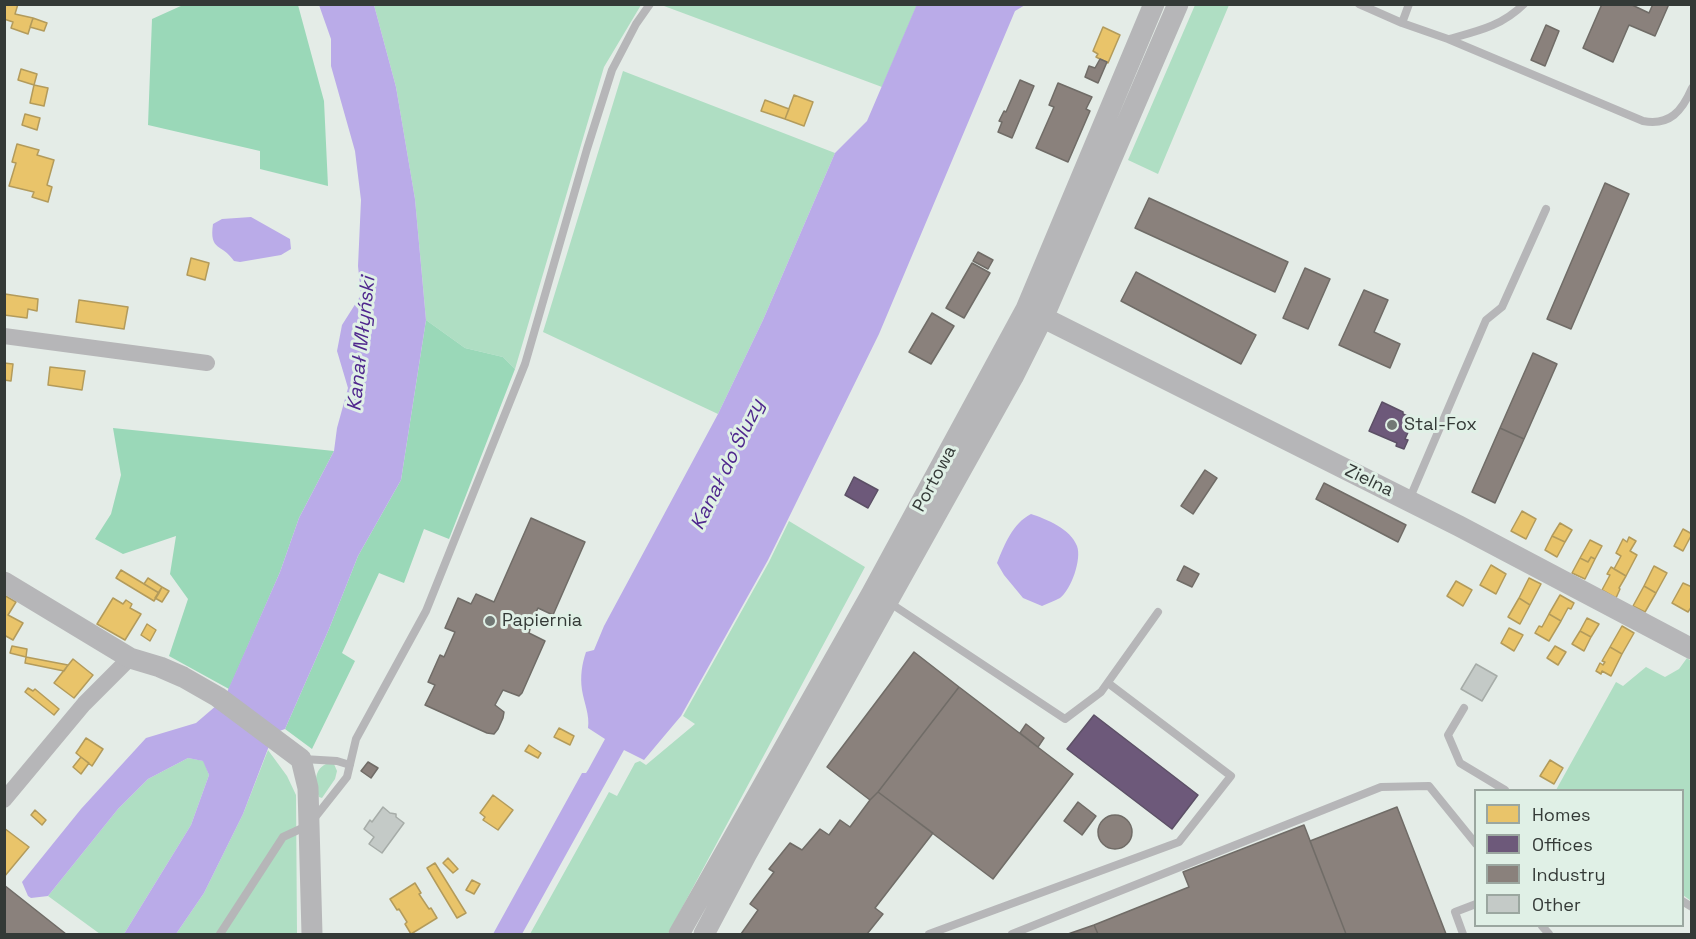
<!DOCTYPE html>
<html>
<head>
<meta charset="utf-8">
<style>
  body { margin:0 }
  #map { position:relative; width:1696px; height:939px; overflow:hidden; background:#e4ece7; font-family:"Space Grotesk",sans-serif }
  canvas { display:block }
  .frame { position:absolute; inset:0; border:6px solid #343a37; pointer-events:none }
  .legend { position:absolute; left:1474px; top:789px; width:210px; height:138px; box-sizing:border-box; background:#e0f0e6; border:2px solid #9ba7a0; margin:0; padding:8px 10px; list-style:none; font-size:18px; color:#343a37 }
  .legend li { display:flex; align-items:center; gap:12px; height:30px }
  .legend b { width:30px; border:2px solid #9ba7a0 }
</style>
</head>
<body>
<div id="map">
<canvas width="1696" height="939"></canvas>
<div class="frame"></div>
<ul class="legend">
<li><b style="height:16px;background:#e9c46a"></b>Homes</li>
<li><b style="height:16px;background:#6d597a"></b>Offices</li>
<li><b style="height:16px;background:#8a817c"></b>Industry</li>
<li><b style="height:16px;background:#c4cac7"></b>Other</li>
</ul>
</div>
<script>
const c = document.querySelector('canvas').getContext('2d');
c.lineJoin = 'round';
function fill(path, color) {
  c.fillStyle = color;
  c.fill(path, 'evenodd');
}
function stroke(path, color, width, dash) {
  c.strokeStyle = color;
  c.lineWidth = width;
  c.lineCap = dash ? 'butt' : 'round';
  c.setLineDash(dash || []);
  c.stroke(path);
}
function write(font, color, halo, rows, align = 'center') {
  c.font = font + ' "Space Grotesk",sans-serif';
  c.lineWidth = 6;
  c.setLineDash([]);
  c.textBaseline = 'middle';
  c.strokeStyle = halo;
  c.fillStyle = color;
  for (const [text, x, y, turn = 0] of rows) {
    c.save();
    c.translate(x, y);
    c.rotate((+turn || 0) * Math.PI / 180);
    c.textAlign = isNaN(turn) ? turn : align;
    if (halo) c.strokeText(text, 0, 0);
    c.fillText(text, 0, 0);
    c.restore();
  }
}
fill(new Path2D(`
  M374 5H641L604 67 515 369 503 357 465 348 426 320 415 199 396 87Z
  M665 5V4L917 5 882 87 664 6Z
  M1195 5H1229L1158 174 1128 160Z
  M623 71 835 153 763 320 718 414 543 332Z
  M789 521 865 567 668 934H530L609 792 617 796 635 763 640 761 646 765 695 724 683 716 769 562Z
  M1687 658 1691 661V901L1683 895 1682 790H1556L1616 682 1623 686 1646 667 1665 677 1679 669Z
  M268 750 287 776 296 795 297 934H176L204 893 243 814Z
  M188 758 204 761 209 775 191 825 124 934H100L48 896 118 809 148 779Z
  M326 764H334L337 771 335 779 322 798 319 797C315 785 313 770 326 764Z`), '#afdec3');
fill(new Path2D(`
  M183 5H298L324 101 328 186 260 169V151L148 125 152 19Z
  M426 320 465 348 503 357 515 369 449 539 424 529 404 583 379 573 342 653 355 661 312 749 285 729 329 629 358 556 401 480Z
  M113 428 334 451 299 518 280 572 229 689 169 656 188 599 170 574 176 536 123 554 95 539 111 514 121 475Z`), '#9ad8b8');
fill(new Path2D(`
  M917 4 1025 5 1015 11 879 334 768 560 681 716 644 760 624 750 522 934H493L582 773H586L588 770 605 739 588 728C590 715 584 703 582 690 580 676 582 664 586 652L594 650 604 626 718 414 763 320 835 153 867 121Z
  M319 5H374L396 87 415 199 426 320 401 480 358 556 329 629 285 729 274 733 243 814 204 893 176 934H124L191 825 209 775 203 761 188 758 148 779 118 809 48 896 31 898 28 896 22 882 81 809 146 738 196 723 224 699 280 572 299 518 334 451 337 428 348 388 337 351 342 325 361 295 358 266 361 200 355 151 331 66V39Z
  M251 217 290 239 291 249 281 255 240 262 234 261C222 243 209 252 213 224L222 219Z
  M1031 514C1046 519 1071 529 1077 546 1082 559 1071 590 1060 598 1055 601 1048 603 1042 606L1023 598 1004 575 997 563C1005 544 1012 524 1031 514Z`), '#baabe8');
const homes = new Path2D(`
  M4 4H18L15 14 33 18 28 34 11 28 13 22 4 19Z
  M33 18 47 23 44 31 30 27Z
  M1103 27 1120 35 1108 63 1096 57 1098 54 1093 51Z
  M21 69 37 74 34 85 18 80Z
  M34 85 48 88 44 106 30 103Z
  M794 95 813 102 804 126 785 119Z
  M765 100 789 109 785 119 761 111Z
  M25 114 40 118 37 130 22 125Z
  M17 144 39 150 37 155 54 160 47 185 52 187 48 202 32 197 34 192 9 186 16 163 12 162Z
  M191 258 209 263 205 280 187 275Z
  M5 294 38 299 37 311 28 309 27 318 4 315Z
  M79 300 128 307 124 329 76 322Z
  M4 363 13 364 11 381 4 380Z
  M50 367 85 371 82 390 48 385Z
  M1522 511 1536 519 1526 539 1511 531Z
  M1560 523 1572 530 1565 542 1552 536Z
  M1683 529 1692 534 1683 551 1674 546Z
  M1552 536 1565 542 1557 557 1545 550Z
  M1629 537 1636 541 1630 551 1637 555 1626 576 1614 569 1621 556 1616 553 1623 539 1627 542Z
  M1590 540 1602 546 1595 559 1591 557 1588 562 1580 558Z
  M1591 557 1595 559 1585 579 1572 573 1580 558 1588 562Z
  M1491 565 1506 574 1496 594 1480 585Z
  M1654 566 1667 573 1656 593 1644 586Z
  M1611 567 1626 576 1619 588 1620 589 1616 598 1602 590 1610 575 1607 574Z
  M121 570 159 593 154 601 116 578Z
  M148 578 162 587 159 593 144 584Z
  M1529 578 1541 584 1530 605 1519 598Z
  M1456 581 1472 590 1463 606 1447 596Z
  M1683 583 1692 587V606L1688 612 1672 603Z
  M1644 586 1656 593 1645 612 1633 606Z
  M162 587 169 591 162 602 155 598Z
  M4 595 16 602 8 615 23 623 13 640 4 635Z
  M1560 595 1574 603 1571 609 1568 608 1561 621 1549 614Z
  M113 598 123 604 126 600 132 604 130 608 141 614 125 640 97 624Z
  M1519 598 1530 605 1520 624 1508 617Z
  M1549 614 1561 621 1549 641 1535 633 1539 626 1542 627Z
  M1587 618 1599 624 1591 637 1580 631Z
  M147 624 156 630 150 641 141 635Z
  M1622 626 1634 633 1622 654 1610 647Z
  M1509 628 1523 635 1514 651 1501 643Z
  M1580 631 1591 637 1584 651 1572 644Z
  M12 646 27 649 26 657 10 653Z
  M1555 646 1566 652 1558 665 1547 658Z
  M1610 647 1622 654 1611 676 1602 671 1601 674 1596 671 1600 663 1603 665 1605 662 1602 661Z
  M26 657 68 665 64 671 25 663Z
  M73 659 93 675 74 698 54 683Z
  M28 688 33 691 35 689 59 709 54 715 25 692Z
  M559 728 574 736 570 745 554 737Z
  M86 738 103 749 92 766 76 753Z
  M529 745 541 753 538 758 525 751Z
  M81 757 89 763 81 774 73 767Z
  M1550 760 1563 768 1554 784 1540 776Z
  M493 795 513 810 498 830 483 820 485 817 480 813Z
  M35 810 46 820 42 825 31 815Z
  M4 828 29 847 4 877Z
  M448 858 458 869 453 873 443 863Z
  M435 863 466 913 457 918 427 868Z
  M472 880 480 884 474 894 466 890Z
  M415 883 421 893 419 894 429 909 431 908 437 918 411 934 405 924 407 922 399 909 397 910 390 899Z`);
fill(homes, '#e9c46a');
stroke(homes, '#b39b5b', 1.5);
const offices = new Path2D(`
  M1382 402 1403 412V414L1414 419 1405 439 1408 440 1404 449 1396 446 1397 443 1369 431Z
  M854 477 878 490 868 508 845 495Z
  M1094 715 1198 795 1172 829 1067 749Z`);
fill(offices, '#6d597a');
stroke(offices, '#5c5066', 1.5);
const industry = new Path2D(`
  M1602 4H1630L1649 13 1653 4H1669L1655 36 1629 25 1613 62 1583 48Z
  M1546 25 1559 31 1545 66 1531 60Z
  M1100 59 1107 62 1098 83 1085 77 1089 66 1095 68Z
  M1020 80 1034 86 1012 138 998 132 1002 122 999 121 1004 111 1006 112Z
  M1058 83 1092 97 1086 109 1090 111 1068 162 1036 148 1054 107 1049 105Z
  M1605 183 1629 194 1571 329 1547 319Z
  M1149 198 1288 262 1275 292 1135 228Z
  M978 252 993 260 988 269 973 261Z
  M972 263 990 273 964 318 946 308Z
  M1305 268 1330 279 1308 329 1283 318Z
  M1136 272 1256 335 1241 364 1121 301Z
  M1364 290 1388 300 1374 332 1400 344 1390 368 1339 345Z
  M932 313 954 326 931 364 909 352Z
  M1533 353 1557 364 1524 439 1500 428Z
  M1500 428 1524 439 1495 503 1472 492Z
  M1205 470 1217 478 1193 514 1181 506Z
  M1324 483 1406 525 1398 542 1316 499Z
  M531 518 585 542 553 615 538 608 528 629H530L529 633 545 641 522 693 519 696 503 690 495 705 504 712 503 718 498 729 494 734 487 733 425 705 435 685 428 682 440 655 444 657 455 632 445 628 458 598 471 604 476 594 494 602Z
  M1184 566 1199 574 1192 587 1177 580Z
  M914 652 959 687 878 792 870 800 827 767Z
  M959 687 1073 774 993 879 878 792Z
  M1026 724 1044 738 1038 747 1020 733Z
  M368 762 378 768 371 778 361 771Z
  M878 792 933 833 875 908 883 914 867 934H741L758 910 750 904 774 872 769 869 790 843 802 850 820 829 829 835 840 820 850 827 870 800Z
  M1078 802 1096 816 1082 835 1064 821Z
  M1397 807 1446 934H1346L1310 841Z
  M1098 832a17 17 0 1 1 34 0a17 17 0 1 1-34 0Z
  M1304 825 1346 934H1098L1094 925 1189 887 1183 872Z
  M4 885 66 934H4Z
  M1094 925 1098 934H1068Z`);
fill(industry, '#8a817c');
stroke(industry, '#706c67', 1.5);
const building = new Path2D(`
  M1476 664 1497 676 1482 701 1461 689Z
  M383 807 390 813 396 814V817L404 823 382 853 369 844 374 837 364 829 370 820 372 822Z`);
fill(building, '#c4cac7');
stroke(building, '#a6aca8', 1.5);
stroke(new Path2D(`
  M1359 4 1402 23 1448 39 1643 121C1670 126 1682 111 1692 88
  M1402 23 1409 4
  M1449 39C1478 31 1502 26 1524 4
  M1409 500 1486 320 1502 307 1546 209
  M887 601 1065 719 1101 692 1158 612
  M1464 708 1448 735 1460 763 1505 790
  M303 759 337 761 350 765
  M1682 901 1692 907
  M1542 926 1549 934
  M220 934 283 837 309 825 347 777 356 739 426 611 525 364 587 149 612 70 636 24 650 4
  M929 934 1179 842 1231 776 1108 683
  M1012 934 1381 787 1429 786 1476 844
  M1463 934 1455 912 1476 904`), '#b6b6b8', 8);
stroke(new Path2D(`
  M4 336 207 363
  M4 800 84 704 130 658`), '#b6b6b8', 16);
stroke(new Path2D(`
  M1032 312 1459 526 1692 649
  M4 582 130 658 160 667 183 677 218 697 301 759 308 788 312 934
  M679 934 872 593 1026 309 1154 4
  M704 934 746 855 1013 377 1046 311 1178 4`), '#b6b6b8', 21);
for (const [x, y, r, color] of [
  [1392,425,6,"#727875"],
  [490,621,6,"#727875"]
]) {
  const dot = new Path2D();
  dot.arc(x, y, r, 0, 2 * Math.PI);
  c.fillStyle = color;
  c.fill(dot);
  stroke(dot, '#e0f0e6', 2);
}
write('18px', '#343a37', '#e0f0e6', [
  ["Stal-Fox",1404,425],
  ["Papiernia",502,621]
], 'left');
write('18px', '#343a37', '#e0f0e6', [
  ["Portowa",935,479,-62],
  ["Zielna",1369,481,26]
]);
write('italic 20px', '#4f278d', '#e0f0e6', [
  ["Kanał Młyński",362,344,-84],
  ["Kanał do Śluzy",728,465,-64]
]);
</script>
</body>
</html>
